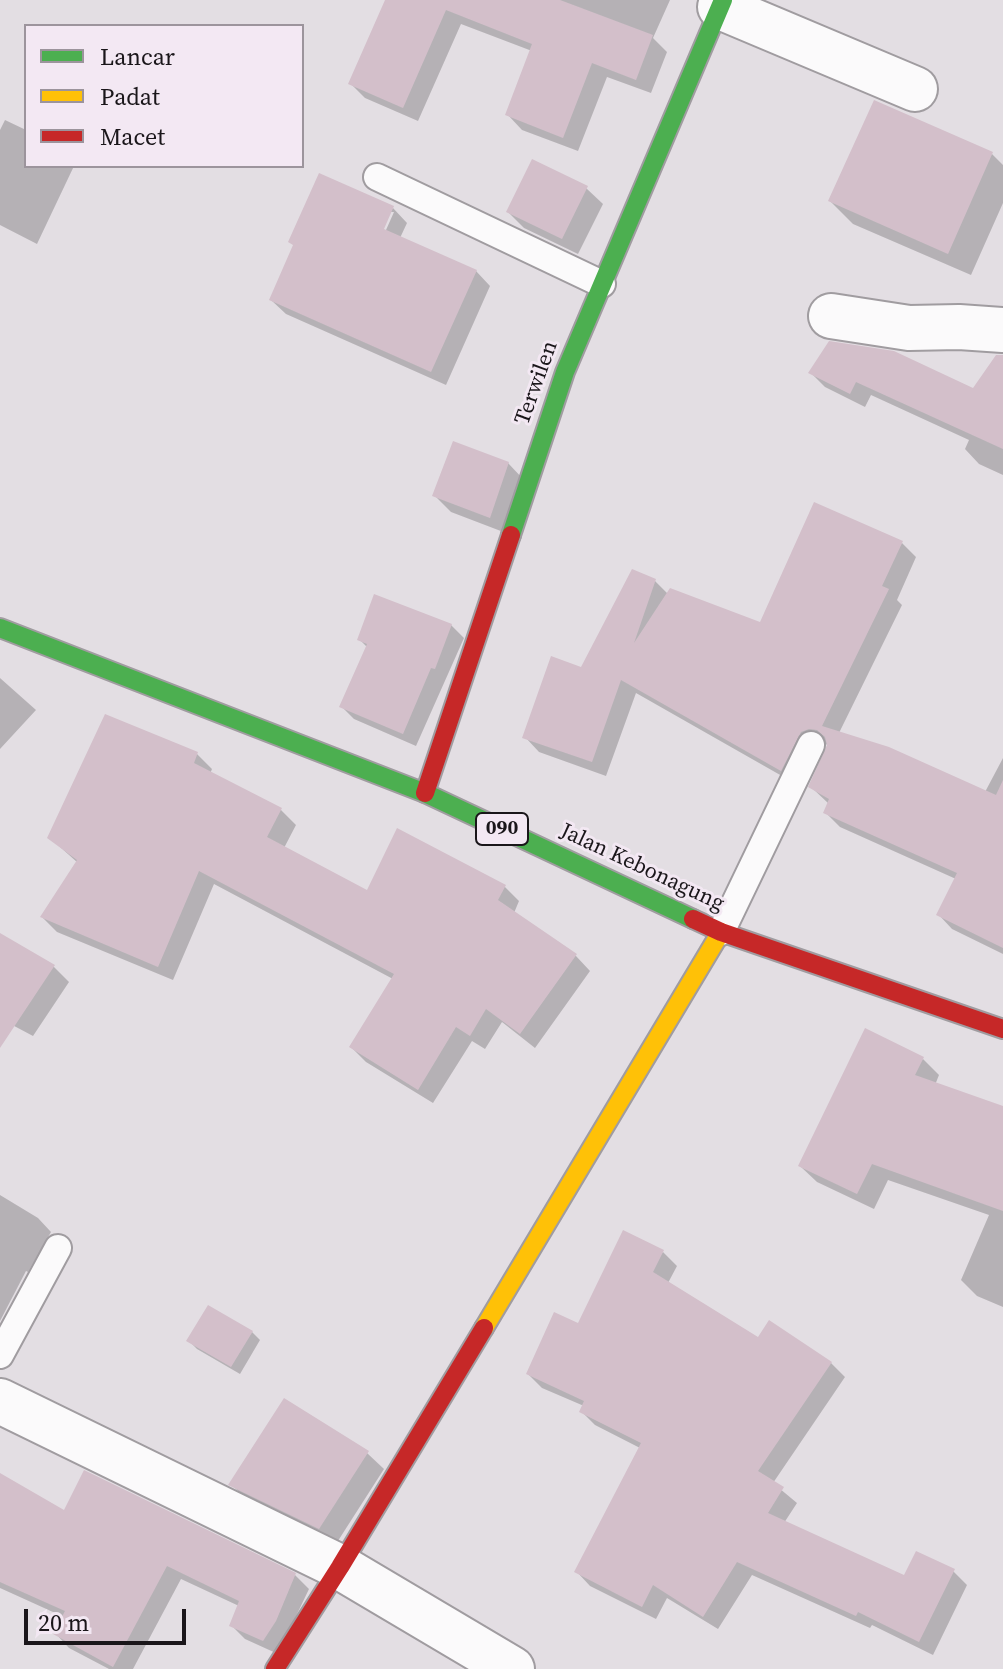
<!DOCTYPE html>
<html>
<head>
<meta charset="utf-8">
<style>
  body { margin:0 }
  #map { position:relative; width:1003px; height:1669px; overflow:hidden; background:#e3dee3; font-family:"Source Serif 4",serif }
  canvas { display:block }
  .legend { position:absolute; left:24px; top:24px; width:280px; height:144px; box-sizing:border-box; background:#f3e8f3; border:2px solid #9c949c; margin:0; padding:10px 14px; list-style:none; font-size:24px; color:#1a161a }
  .legend li { display:flex; align-items:center; gap:16px; height:40px }
  .legend b { width:40px; border:2px solid #9c949c }
  .scale { position:absolute; left:24px; top:1609px; width:162px; height:36px; box-sizing:border-box; border:4px solid #1a161a; border-top:0; padding-left:10px; font-size:24px; line-height:28px; white-space:nowrap; color:#1a161a; -webkit-text-stroke:6px #f3e8f3; paint-order:stroke }
</style>
</head>
<body>
<div id="map">
<canvas width="1003" height="1669"></canvas>
<ul class="legend">
<li><b style="height:10px;background:#4caf50"></b>Lancar</li>
<li><b style="height:10px;background:#ffc107"></b>Padat</li>
<li><b style="height:10px;background:#c62828"></b>Macet</li>
</ul>
<div class="scale">20 m</div>
</div>
<script>
const c = document.querySelector('canvas').getContext('2d');
c.lineJoin = 'round';
function fill(path, color) {
  c.fillStyle = color;
  c.fill(path, 'evenodd');
}
function stroke(path, color, width, dash) {
  c.strokeStyle = color;
  c.lineWidth = width;
  c.lineCap = dash ? 'butt' : 'round';
  c.setLineDash(dash || []);
  c.stroke(path);
}
function write(font, color, halo, rows, align = 'center') {
  c.font = font + ' "Source Serif 4",serif';
  c.lineWidth = 6;
  c.setLineDash([]);
  c.textBaseline = 'middle';
  c.strokeStyle = halo;
  c.fillStyle = color;
  for (const [text, x, y, turn = 0] of rows) {
    c.save();
    c.translate(x, y);
    c.rotate((+turn || 0) * Math.PI / 180);
    c.textAlign = isNaN(turn) ? turn : align;
    if (halo) c.strokeText(text, 0, 0);
    c.fillText(text, 0, 0);
    c.restore();
  }
}
fill(new Path2D(`
  M387 0H670L653 38 667 52 651 93 607 77 578 151 522 130 507 114 532 51 461 24 418 121 365 98 350 83Z
  M5 120 26 130V166H74L37 244 0 225V130Z
  M992 154 1003 165V203L971 275 853 224 830 201Z
  M586 188 603 204 578 254 524 228 508 212Z
  M393 208 407 223 400 238 476 271 490 286 446 385 286 314 271 300ZM389 212H394L382 239 378 237Z
  M1003 356V475L979 464 965 449 969 440 871 395 865 407 825 387 811 373 974 391Z
  M508 463 524 480 506 533 451 512 434 495Z
  M902 543 916 557 897 600 902 605 839 733 985 792 1003 758V954L952 929 938 914 956 879 840 827 825 812 829 804 811 787 830 744 816 746 796 784 636 693 606 776 539 752 525 737 655 581 668 594 761 624Z
  M451 625 464 638 416 746 354 719 341 706 368 648 359 639Z
  M0 678 36 710 0 749Z
  M197 754 212 769 210 774 281 810 296 825 284 848 368 892 504 886 519 901 514 913 576 956 590 971 535 1048 502 1022 485 1049 472 1041 433 1103 366 1062 351 1047 393 979 214 884 173 980 57 932 42 917 78 863 50 838Z
  M0 935 53 966 69 982 33 1036 1 1019 0 1021Z
  M923 1059 939 1075 935 1085 1003 1109V1307L977 1296 961 1280 989 1215 888 1180 874 1209 817 1182 800 1166Z
  M0 1195 38 1218 51 1232 28 1272 26 1271 0 1321Z
  M663 1252 677 1266 668 1283 759 1339 831 1363 845 1377 773 1483 797 1503 784 1523 905 1578 953 1571 967 1585 933 1655 872 1625 870 1628 752 1575 718 1629 667 1598 656 1619 590 1586 577 1572 640 1448 595 1425 581 1411 584 1406 542 1388 528 1374Z
  M209 1308 252 1332 260 1340 240 1374 197 1349 189 1341Z
  M367 1453 384 1469 336 1544 247 1500 231 1484Z
  M0 1476 65 1513 295 1575 309 1589 278 1654 245 1639 231 1625 239 1606 181 1579 133 1669H109L69 1648 56 1634 64 1617 0 1588Z`), '#0003');
fill(new Path2D(`
  M385 0H560L653 35 636 80 592 63 563 138 505 115 532 44 446 10 403 108 348 84Z
  M874 100 993 152 948 254 828 201Z
  M532 159 588 186 562 239 506 212Z
  M319 173 394 206 384 229 477 270 431 372 269 300 293 245 288 242Z
  M829 341 894 351 973 388 996 355H1003V449L856 382 850 394 808 373Z
  M453 441 509 462 490 518 432 496Z
  M814 502 903 541 882 586 889 589 822 726 889 747 996 795 1003 780V948L936 915 957 873 823 813 829 799 808 787 827 745 825 737 817 730 809 729 801 732 781 771 621 680 592 762 522 738 551 656 581 667 632 569 656 579 634 643 670 588 760 622Z
  M374 594 452 624 435 669 431 668 403 734 339 707 367 644 357 640Z
  M105 714 198 752 194 763 282 808 267 837 367 890 397 828 506 885 498 900 577 954 520 1034 486 1009 470 1036 456 1027 418 1090 349 1047 394 974 199 871 158 967 40 917 77 860 47 838Z
  M0 933 55 965 0 1048Z
  M865 1028 924 1057 915 1075 1003 1106V1211L872 1164 857 1194 798 1166Z
  M623 1230 664 1250 653 1272 758 1337 769 1320 832 1362 758 1471 784 1487 768 1513 904 1575 916 1551 955 1569 919 1642 858 1612 856 1616 737 1562 703 1617 653 1585 642 1607 574 1572 641 1443 579 1412 584 1401 526 1374 554 1312 578 1323Z
  M208 1305 253 1331 231 1367 186 1341Z
  M284 1398 369 1451 319 1529 228 1485Z
  M84 1470 296 1573 276 1621 263 1641 229 1626 239 1601 167 1566 113 1667 53 1634 65 1611 0 1582V1473L64 1510Z`), '#d3bfca');
const lane = new Path2D(`
  M377 177 602 284
  M721 932 811 745
  M0 1355 58 1248`);
const street = new Path2D(`
  M720 7 915 89
  M831 316 909 328 959 327 1003 330
  M0 1401 340 1567 512 1669`);
const fast = new Path2D(`
  M511 535 565 372 723 0
  M0 628 425 793 693 919`);
const slow = new Path2D(`
  M484 1328 721 932`);
const jam = new Path2D(`
  M425 793 511 535
  M693 919 721 932 1003 1029
  M275 1669 340 1567 484 1328`);
stroke(lane, '#a09ca0', 30);
stroke(street, '#a09ca0', 48);
stroke(fast, '#a09ca0', 22);
stroke(slow, '#a09ca0', 22);
stroke(jam, '#a09ca0', 22);
stroke(lane, '#fbfafb', 26);
stroke(street, '#fbfafb', 44);
stroke(fast, '#4caf50', 18);
stroke(slow, '#ffc107', 18);
stroke(jam, '#c62828', 18);
for (const [x, y, w] of [
  [502,829,52]
]) {
  const box = new Path2D();
  box.roundRect(x - w / 2, y - 16, w, 32, 6);
  c.fillStyle = '#f3e8f3';
  c.fill(box);
  stroke(box, '#1a161a', 2);
}
write('bold 20px', '#1a161a', null, [
  ["090",502,829]
]);
write('22px', '#1a161a', '#f3e8f3', [
  ["Terwilen",537,383,-70],
  ["Jalan Kebonagung",642,868,25]
]);
</script>
</body>
</html>
